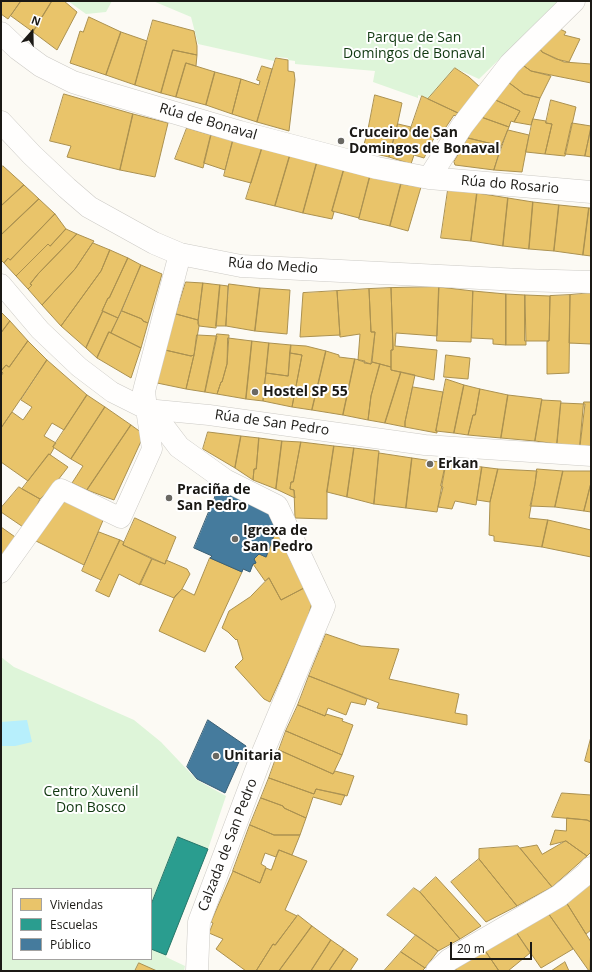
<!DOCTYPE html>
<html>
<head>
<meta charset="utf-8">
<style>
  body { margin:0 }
  #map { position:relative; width:592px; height:972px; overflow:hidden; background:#fcfaf4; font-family:"Open Sans",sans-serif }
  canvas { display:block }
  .frame { position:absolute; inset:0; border:2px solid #1b1915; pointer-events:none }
  .legend { position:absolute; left:12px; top:888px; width:140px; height:72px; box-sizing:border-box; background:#fff; border:1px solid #a4a3a1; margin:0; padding:5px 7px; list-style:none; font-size:12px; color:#1b1915 }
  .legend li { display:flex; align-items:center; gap:8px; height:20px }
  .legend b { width:20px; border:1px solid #a4a3a1 }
  .north { position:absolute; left:12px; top:12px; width:40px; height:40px; -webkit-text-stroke:3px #fff; paint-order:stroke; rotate:20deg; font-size:11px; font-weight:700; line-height:16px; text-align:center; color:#1b1915 }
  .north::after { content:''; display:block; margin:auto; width:14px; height:18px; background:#1b1915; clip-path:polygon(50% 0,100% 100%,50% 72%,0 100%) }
  .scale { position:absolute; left:450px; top:942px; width:82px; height:18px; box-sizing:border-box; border:2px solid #1b1915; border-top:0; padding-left:5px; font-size:12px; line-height:14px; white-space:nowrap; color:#1b1915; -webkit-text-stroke:3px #fff; paint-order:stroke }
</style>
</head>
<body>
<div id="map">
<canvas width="592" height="972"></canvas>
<div class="frame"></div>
<ul class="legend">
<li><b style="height:11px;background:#e9c46a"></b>Viviendas</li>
<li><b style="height:11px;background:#2a9d8f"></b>Escuelas</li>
<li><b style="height:11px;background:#457b9d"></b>Público</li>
</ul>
<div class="north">N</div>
<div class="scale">20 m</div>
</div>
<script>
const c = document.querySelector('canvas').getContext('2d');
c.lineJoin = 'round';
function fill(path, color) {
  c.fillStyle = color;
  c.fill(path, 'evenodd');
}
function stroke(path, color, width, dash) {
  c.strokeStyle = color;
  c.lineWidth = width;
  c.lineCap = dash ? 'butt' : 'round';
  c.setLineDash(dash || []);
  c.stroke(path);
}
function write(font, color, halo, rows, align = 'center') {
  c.font = font + ' "Open Sans",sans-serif';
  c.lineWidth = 4;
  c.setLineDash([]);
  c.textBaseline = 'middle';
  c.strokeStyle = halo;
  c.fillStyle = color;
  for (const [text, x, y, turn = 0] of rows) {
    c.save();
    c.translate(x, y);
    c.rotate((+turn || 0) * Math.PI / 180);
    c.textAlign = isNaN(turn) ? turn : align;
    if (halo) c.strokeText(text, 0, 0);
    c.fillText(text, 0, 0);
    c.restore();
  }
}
fill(new Path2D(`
  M68 1H112L106 12 86 14Z
  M153 1H559L479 79 455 68 428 99 418 95V98L373 82 375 71 295 64V61L288 60V58L275 57 274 61 198 44 191 17Z
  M1 657 14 667 134 720 161 742 197 780 226 796 208 849 166 957 185 966 184 971H1ZM13 889H151V959H13Z`), '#def5d9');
fill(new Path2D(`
  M27 720 32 742 15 746H1V722Z`), '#b7effc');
const homes = new Path2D(`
  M1 1H21L8 19 1 14Z
  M21 1H52L33 32 11 16Z
  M52 1H64L77 12 57 50 33 32Z
  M89 17 121 32 106 75 70 63 80 31 83 32Z
  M153 20 194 31 197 46V55L173 50 161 93 135 85Z
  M558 28 566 32 564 35 580 39 569 62 556 59 542 52 540 49Z
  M121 32 147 41 135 85 106 75Z
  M540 49 542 52 564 62 591 64V83L531 71 524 66Z
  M173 50 197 55 196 66 186 63 176 97 161 93Z
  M276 58 288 60V71L294 72 295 80 289 131 257 122Z
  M186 63 215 72 206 105 176 97Z
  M262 66 272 69 257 122 232 114 241 79 259 85 260 81 257 80Z
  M524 66 531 71 551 76 540 98 524 94 508 82Z
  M455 68 469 77 481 88 456 117 455 116 458 113 428 99Z
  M215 72 241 79 232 114 206 105Z
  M508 82 524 94 540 98 531 125 514 122 520 111 491 98Z
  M64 94 133 114 120 170 67 157 71 146 50 141Z
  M375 95 402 103 396 131 389 157 362 151 367 134Z
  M422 96 458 113 455 116 454 115 438 139 410 131Z
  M491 98 520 111 514 122 511 121 509 127 481 117Z
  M551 100 576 107 565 156 545 154 552 124 546 123Z
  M133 114 168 123 155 177 120 170Z
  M481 117 509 127 501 146 468 138Z
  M533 119 546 121V123L552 124 545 154 526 152Z
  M572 123 591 126 585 156 565 154Z
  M398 124 411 127 410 131 434 138 424 158 414 155 411 164 389 157Z
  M187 128 211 135 203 168 175 159Z
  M591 129V157L585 156Z
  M508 130 529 135 522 172 494 170Z
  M211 135 233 140 225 170 204 163Z
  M468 138 501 146 494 170 455 165 454 162Z
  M233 140 262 148 251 183 224 176Z
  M262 148 290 155 275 206 246 199Z
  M290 155 317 162 303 213 275 206Z
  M317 162 344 169 332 211 334 212 332 219 303 213Z
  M3 166 24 185 1 206V168Z
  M344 169 370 176 359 218 332 211Z
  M370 176 401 184 390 226 359 219Z
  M401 184 421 187 408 231 390 226Z
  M24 185 39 199 1 235V206Z
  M448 190 477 193 471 241 441 238Z
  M477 193 508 198 503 246 471 241Z
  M508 198 533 202 529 249 503 246Z
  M39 199 55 214 10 260 8 258 4 263 1 260V235Z
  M533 202 559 205 554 251 529 249Z
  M559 205 589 208 583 255 554 251Z
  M589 208H591V256L583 255Z
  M55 214 66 229 50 246 48 244 16 276 4 263 8 258 10 260Z
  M66 229 77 234 38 274 30 284 32 285 28 289 16 276 48 244 50 246Z
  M77 234 94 241 75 269 42 305 28 289 32 285 30 284 38 274Z
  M93 243 110 250 101 271 61 326 42 305 75 269Z
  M110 250 128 258 109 298H108L102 311H103L86 348 61 326 101 271Z
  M128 258 141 265 118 318 102 311 108 298H109Z
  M141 265 162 274 148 323 143 321 142 319 122 311Z
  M186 282 203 283 198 320 176 314Z
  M203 283 220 285 216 328 199 326 198 324Z
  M229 284 260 288 255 331 226 326Z
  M220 285 228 286 226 326H216Z
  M439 287 437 336 396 333 395 346 437 350 434 380 391 370V350H393L391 288Z
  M439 287 473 291 471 342 437 341Z
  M260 288 290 290 287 334 255 331Z
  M391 288 393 350H391V367L372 362 375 332H371L369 289Z
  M369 289 371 332H375L371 364 358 360 360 334 340 337 337 291Z
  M337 291 340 335 300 337 303 293Z
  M473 291 506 294V345L493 344V339L472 338Z
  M591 293V344L569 343 570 295Z
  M506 294 525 295 526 345H506Z
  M525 295 550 296 549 341H525Z
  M570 295 569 373 547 374V341H549L550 296Z
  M103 311 118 318 111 333 109 332 97 358 86 348Z
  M122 311 142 319 143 321 148 323 141 348 111 333Z
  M1 312 10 321 1 333Z
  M176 314 198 320 199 326 194 355 191 356 165 350Z
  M10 321 28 341 9 367 6 365 1 371V333Z
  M109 332 141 348 131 378 97 358Z
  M217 334 229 335 227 364 222 382H221L217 394 205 392Z
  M197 335 217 336 205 392 186 389 194 355Z
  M228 338 252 341 246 399 217 394 221 382H222L227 364Z
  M28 341 47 360 1 428V376L3 373 1 371 6 365 9 367Z
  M252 341 269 343 263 401 246 399Z
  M269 343 291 345 288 376 266 373Z
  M291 345 306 346 326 351 312 410 292 407 302 355 290 353Z
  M165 350 191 356 194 355 186 389 157 383Z
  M326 351 339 355V357L355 359 343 415 312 410Z
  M290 353 302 355 292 407 263 401 264 385 266 373 288 376Z
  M446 355 470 358 468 379 444 377Z
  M355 359 365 361 364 363 371 364 372 362 380 364 371 396 368 420 343 415Z
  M47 360 87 395 64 430 52 423 44 436 56 443 53 447 54 448 50 455 49 454 28 481 1 462V428L12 412 23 420 32 407 21 400Z
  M380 364 391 367V370L401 372 385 423 368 420 371 396Z
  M401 372 415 375 405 422V427L385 423Z
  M446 379 464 385 454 433 436 431Z
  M464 385 480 389 475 415H473L468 435 454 433Z
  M413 387 443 392 436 431H437V433L405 427V422Z
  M480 389 508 395 501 438 468 435 473 415H475Z
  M87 395 105 407 71 459 53 447Z
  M508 395 542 399 535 441 501 438Z
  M542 400 561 401 557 444 535 441Z
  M584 402H591V446H580Z
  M561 403 585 404 580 446 557 444Z
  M105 407 131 425 87 490 72 483 83 466 71 459Z
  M131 425 142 433 143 437 114 500 87 490Z
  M208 432 241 436 235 468 203 449Z
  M241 436 259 438 256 469H254L253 480 235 468Z
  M259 438 282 441 276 489 253 480 254 469H256Z
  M282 441 301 442 293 482H291L290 489 294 490 295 498 276 489Z
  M301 442 334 446 327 492V519L295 518 294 490 290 489 291 482H293Z
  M334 446 354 448 347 497 327 492Z
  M354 448 379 451 374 504 347 497Z
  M379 453 412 458 406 508 374 504Z
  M49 454 68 467 51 489 40 499 22 489Z
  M412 458 446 463 437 512 406 508Z
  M446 463 482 467 476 505 455 501 452 509 438 507 443 487 441 486Z
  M482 467 498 469 490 502 477 500Z
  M498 469 537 471 529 518 548 520 542 547 494 541V536L489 535 490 502Z
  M537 469 563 471 555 507 530 506 535 485Z
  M563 471H591V483L584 511 555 507Z
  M591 483V512L584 511Z
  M19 487 40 499 26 529 1 512V508Z
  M59 496 104 518 84 565 32 539Z
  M135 518 176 537 165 564 123 545Z
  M548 520 591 530V557L542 547Z
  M1 527 18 539 1 563Z
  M276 530 304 588 281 600 269 578 265 581 253 564 256 563 254 559 259 554 266 557Z
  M99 532 120 540 101 580 82 571Z
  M120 540 124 542 123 545 152 559 140 585 119 574 109 597 96 591Z
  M210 558 242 572 205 652 159 631 175 596 182 589 194 595Z
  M152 559 165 564 166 560 187 569 190 574 182 589 174 598 140 584Z
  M269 578 281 600 304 588 312 603 307 620 270 702 264 699 235 667 243 659 237 639 236 640 228 632 222 628 229 611 250 597Z
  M326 634 361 646 399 649 389 679 459 694 455 713 467 715V725L377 708 379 703 309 676Z
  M309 676 367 699 365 705 351 702 346 715 328 708 325 716 298 705Z
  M298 705 325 716 326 714 343 719 342 721 353 725 342 755 286 731Z
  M286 731 342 755 333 774 279 750Z
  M591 737V763L585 761Z
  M279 750 333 774 335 771 354 776 347 796 316 789 314 794 269 778Z
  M269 778 314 794 316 789 345 795 341 805 313 797 306 818 284 808 283 806 261 798Z
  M562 793 591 795V822L587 820 552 817Z
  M261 798 283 806 284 808 306 818 300 835H274L250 825Z
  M567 818 587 820 591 822V852L587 856 566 841 550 845 555 830 566 831Z
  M250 825 274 835H300L292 855 279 850 276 857 265 853 261 864 266 867 260 883 233 871Z
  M566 841 587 856 552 887 520 848 537 845 542 854Z
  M518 846 552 887 517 906 479 859V849Z
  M279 850 307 861 285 910 297 916 275 945 273 944 256 971H246L216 949 223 939 209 933 213 923 211 922 233 871 260 883 266 868 271 870Z
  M479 859 517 906 486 922 451 882Z
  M436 877 481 926 460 939 420 892Z
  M591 882V930L586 934 566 902Z
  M414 888 420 892 460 939 438 951 387 915Z
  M566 902 591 942 590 971H589L548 913Z
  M548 913 573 949 541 968 516 932Z
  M298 915 312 926 279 971H256L273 944 275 945Z
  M312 926 331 940 311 971H279Z
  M516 932 530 953 508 971H499L484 949Z
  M416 935 438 951 425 968 401 952Z
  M331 940 344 949 329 971H311Z
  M344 949 358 959 350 971H329Z
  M484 949 499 971H457L453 966Z
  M401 952 425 968 422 971H384Z
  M565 962 569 971H551L563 963Z
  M139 963 157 971H135Z`);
fill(homes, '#e9c46a');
stroke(homes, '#ab9150', 1);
const schools = new Path2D(`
  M178 837 208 849 166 955 151 949V905Z`);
fill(schools, '#2a9d8f');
stroke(schools, '#26756a', 1);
const public = new Path2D(`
  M218 490 267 511 276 530 266 557 259 554 254 559 256 563 253 564 250 572 243 569 242 572 210 558 212 556 194 548Z
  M208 720 246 746 225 793 197 779 187 767Z`);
fill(public, '#457b9d');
stroke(public, '#385e74', 1);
const pedestrian = new Path2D(`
  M1 284 40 330 79 367 112 392 146 409 209 415 425 445 591 456
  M1 573 61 489 121 518 152 449 146 409`);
const minor = new Path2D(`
  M1 33 18 49 41 66 73 82 111 94 240 132 377 168 429 178 591 192
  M1 122 32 155 67 188 89 207 154 243 180 254 241 266 520 280 591 282
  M429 178 462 126 510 64 574 1
  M180 254 144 391 146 409 160 422 179 447 225 480 277 506 324 606 261 757 199 922 197 971
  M437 971 449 960 559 896 586 874 591 868`);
stroke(pedestrian, '#cccac5', 21);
stroke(minor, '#cccac5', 23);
stroke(pedestrian, '#fffefd', 20);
stroke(minor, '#fffefd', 22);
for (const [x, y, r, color] of [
  [341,141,4,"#6a6863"],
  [255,392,4,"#6a6863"],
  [430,464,4,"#6a6863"],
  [169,498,4,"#6a6863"],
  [235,539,4,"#6a6863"],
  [216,756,4,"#6a6863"]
]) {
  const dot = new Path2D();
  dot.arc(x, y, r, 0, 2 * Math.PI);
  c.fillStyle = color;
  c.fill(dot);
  stroke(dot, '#fff', 1.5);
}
write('14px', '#103810', '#fff', [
  ["Parque de San",414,38],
  ["Domingos de Bonaval",414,54],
  ["Centro Xuvenil",91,792],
  ["Don Bosco",91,808]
]);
write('14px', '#1b1915', '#fff', [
  ["Rúa de Bonaval",208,122,16],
  ["Rúa do Rosario",510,185,5],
  ["Rúa do Medio",273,266,4],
  ["Rúa de San Pedro",272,423,8],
  ["Calzada de San Pedro",228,845,-69]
]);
write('bold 14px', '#1b1915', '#fff', [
  ["Cruceiro de San",349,133],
  ["Domingos de Bonaval",349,149],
  ["Hostel SP 55",263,392],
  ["Erkan",438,464],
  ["Praciña de",177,490],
  ["San Pedro",177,506],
  ["Igrexa de",243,531],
  ["San Pedro",243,547],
  ["Unitaria",224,756]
], 'left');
</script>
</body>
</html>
